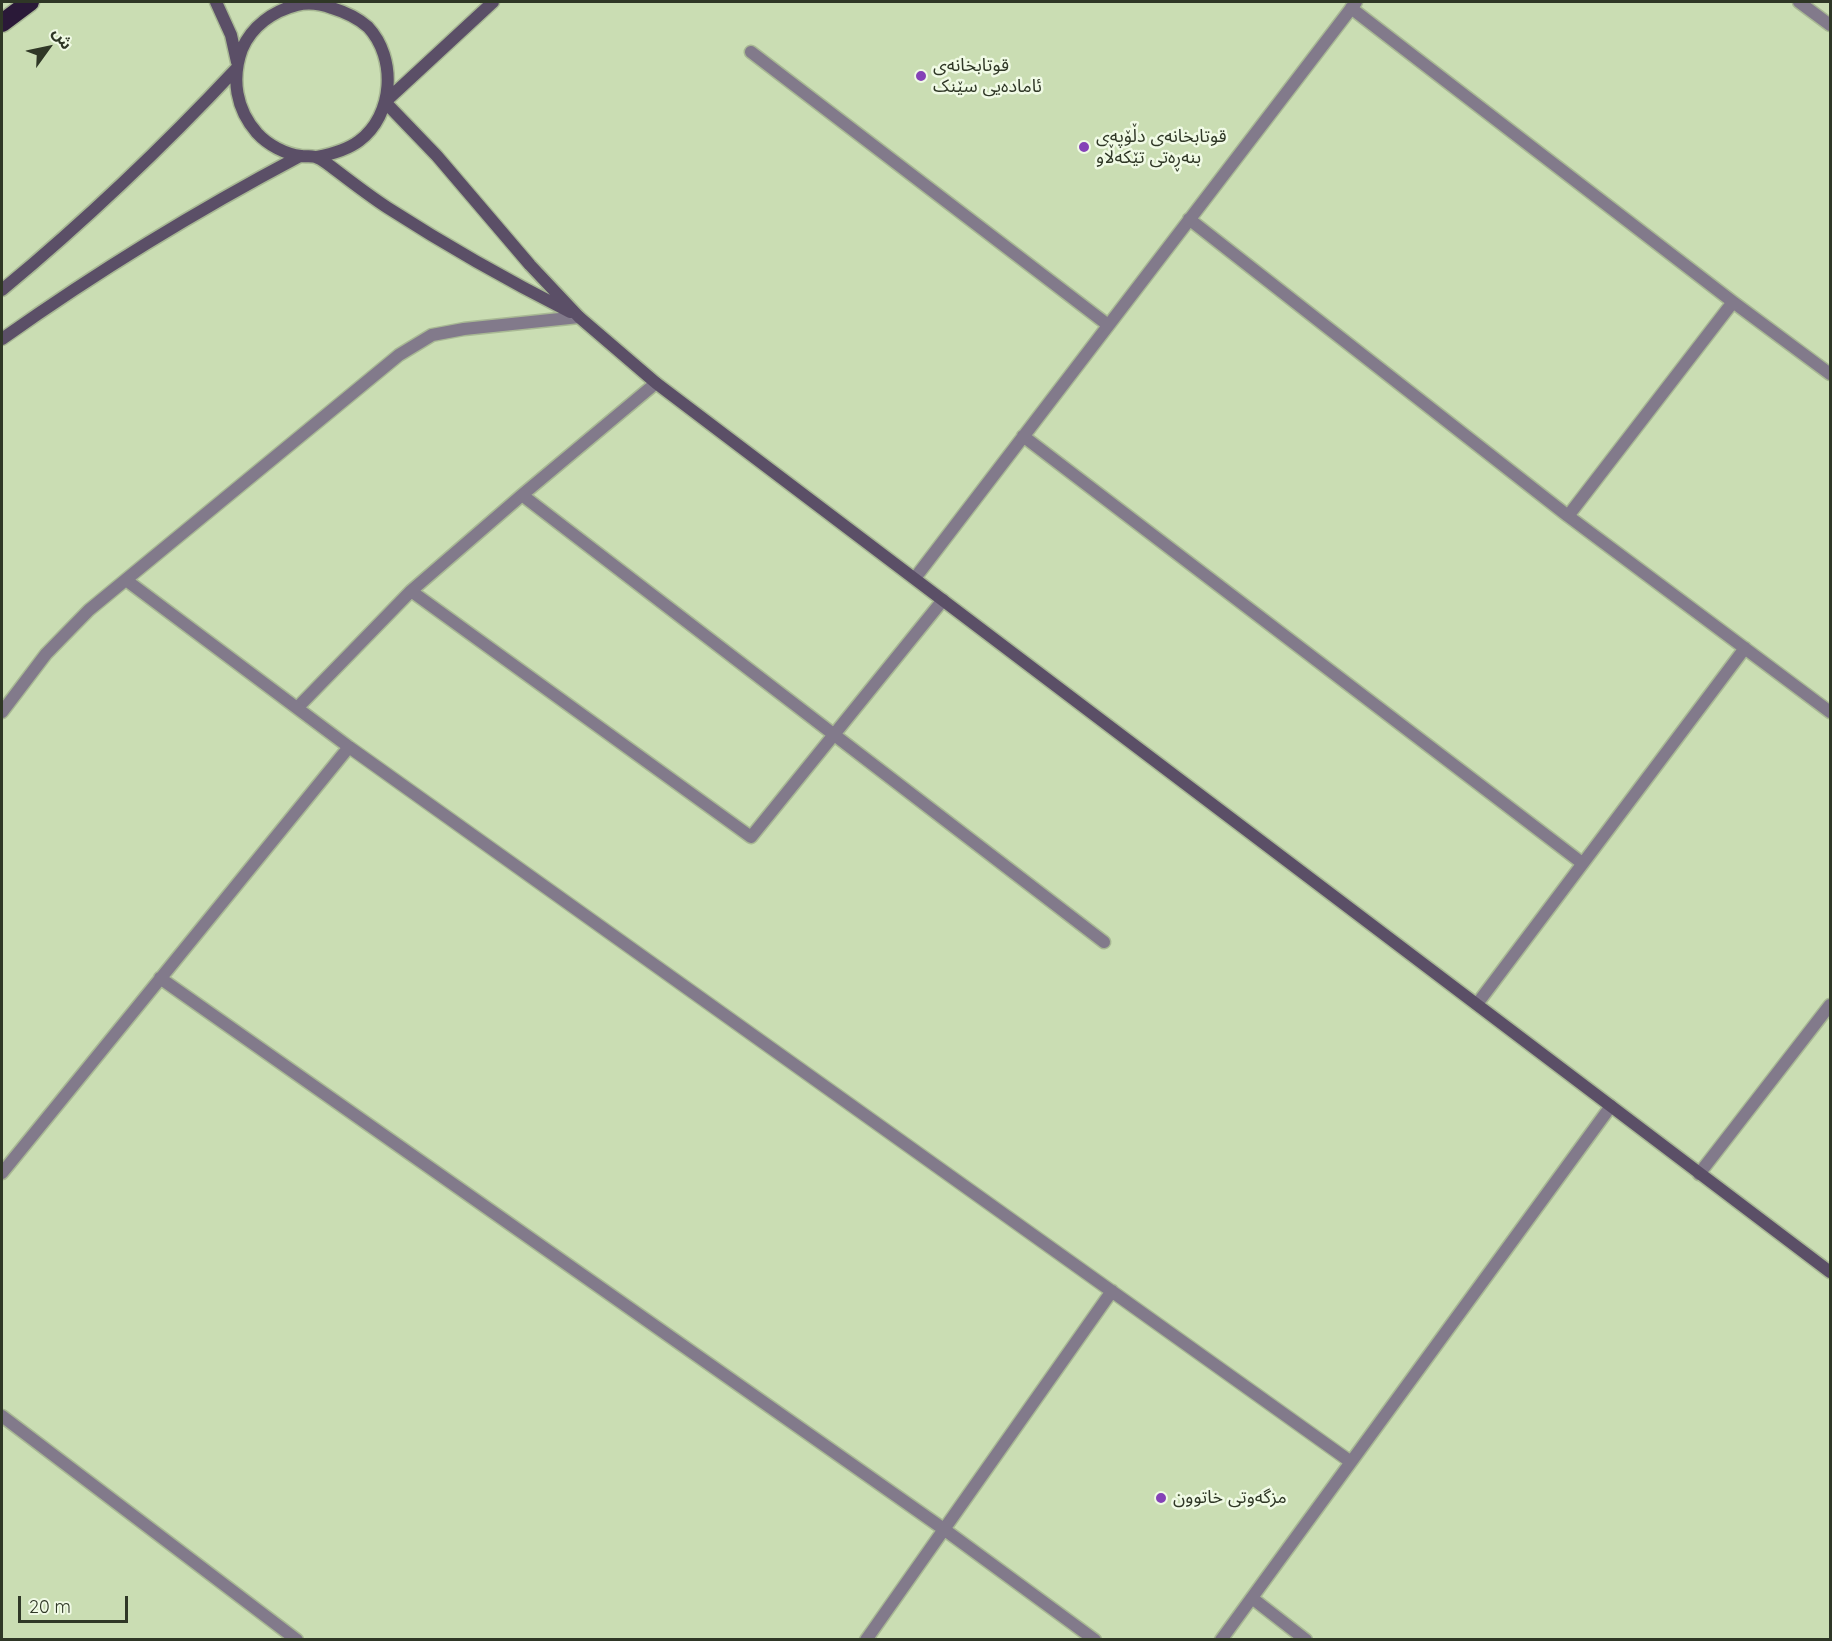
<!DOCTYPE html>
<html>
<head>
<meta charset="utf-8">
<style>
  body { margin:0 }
  #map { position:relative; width:1832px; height:1641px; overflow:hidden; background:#caddb3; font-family:Quicksand,"Noto Sans Arabic",sans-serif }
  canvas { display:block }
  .frame { position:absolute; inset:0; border:3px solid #2f3726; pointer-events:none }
  .north { position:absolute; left:18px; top:18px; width:60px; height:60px; -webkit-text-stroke:4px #f0fae5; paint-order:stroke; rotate:57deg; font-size:16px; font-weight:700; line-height:24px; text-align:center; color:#2f3726 }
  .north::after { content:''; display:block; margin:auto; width:21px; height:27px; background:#2f3726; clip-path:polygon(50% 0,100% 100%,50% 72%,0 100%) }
  .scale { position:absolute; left:18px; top:1596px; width:110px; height:27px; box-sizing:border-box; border:3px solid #2f3726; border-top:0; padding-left:8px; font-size:18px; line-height:21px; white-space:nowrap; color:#2f3726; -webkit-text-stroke:4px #f0fae5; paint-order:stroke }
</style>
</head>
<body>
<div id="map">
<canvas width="1832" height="1641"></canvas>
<div class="frame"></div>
<div class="north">ش</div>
<div class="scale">20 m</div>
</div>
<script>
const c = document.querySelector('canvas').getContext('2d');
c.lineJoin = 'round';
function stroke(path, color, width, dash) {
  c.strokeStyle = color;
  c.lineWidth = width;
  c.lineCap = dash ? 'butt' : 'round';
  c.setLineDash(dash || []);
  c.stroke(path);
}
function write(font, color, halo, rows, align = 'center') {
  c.font = font + ' Quicksand,"Noto Sans Arabic",sans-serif';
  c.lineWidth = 5;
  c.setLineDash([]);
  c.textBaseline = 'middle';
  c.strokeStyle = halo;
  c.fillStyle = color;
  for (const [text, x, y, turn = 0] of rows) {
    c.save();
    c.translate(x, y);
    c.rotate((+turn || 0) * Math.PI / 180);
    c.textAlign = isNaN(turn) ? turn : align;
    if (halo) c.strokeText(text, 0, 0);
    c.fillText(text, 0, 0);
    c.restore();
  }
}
const lane = new Path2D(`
  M522 495 1104 942
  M411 591 751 837 943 600
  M298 707 411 591 522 495 656 383`);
const street = new Path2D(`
  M1799 2 1830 25
  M1351 8 1733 302 1830 374
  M751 52 1108 325
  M1189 219 1568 516 1830 712
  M1023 436 1582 863
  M1568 516 1733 302
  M915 578 1356 2
  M126 580 349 747 1351 1462
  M2 712 46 654 89 610 399 355 432 335 464 329 579 317
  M160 978 945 1530 1095 1640
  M1477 1004 1745 648
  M2 1173 349 747
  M1699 1174 1830 1005
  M2 1416 297 1640
  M1252 1598 1306 1640
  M866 1640 1112 1291
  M1221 1640 1611 1106`);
const secondary = new Path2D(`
  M216 2 231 35 237 62
  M386 101 493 2
  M385 102 437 156 530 265 579 317 656 383 1830 1272
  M317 157C332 154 347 150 359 141 394 115 397 58 368 27 358 18 345 12 332 8 321 4 308 2 297 5 273 11 252 26 242 49 231 79 236 109 257 133 268 145 285 154 301 156 306 157 313 155 318 158 325 161 331 167 337 171 354 184 371 197 388 208 447 246 507 280 570 312
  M2 290C85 221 162 148 236 69
  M2 339C98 271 196 211 300 156`);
const highway = new Path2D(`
  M2 23 30 2`);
stroke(lane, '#a8b894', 15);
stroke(street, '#a8b894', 15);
stroke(secondary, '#a8b894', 15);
stroke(highway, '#a8b894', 21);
stroke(lane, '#827a8b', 12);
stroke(street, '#827a8b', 12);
stroke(secondary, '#5b4f67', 12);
stroke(highway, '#2a1938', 18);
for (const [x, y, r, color] of [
  [921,76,6,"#8542b7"],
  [1084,147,6,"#8542b7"],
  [1161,1498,6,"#8542b7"]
]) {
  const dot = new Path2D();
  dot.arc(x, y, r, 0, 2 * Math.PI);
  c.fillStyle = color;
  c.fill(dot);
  stroke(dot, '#f0fae5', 2);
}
write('18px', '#2f3726', '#f0fae5', [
  ["قوتابخانەی",933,66],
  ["ئامادەیی سێنک",933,87],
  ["قوتابخانەی دڵۆپەی",1096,137],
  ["بنەڕەتی تێکەڵاو",1096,158],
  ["مزگەوتی خاتوون",1173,1498]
], 'left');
</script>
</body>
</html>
